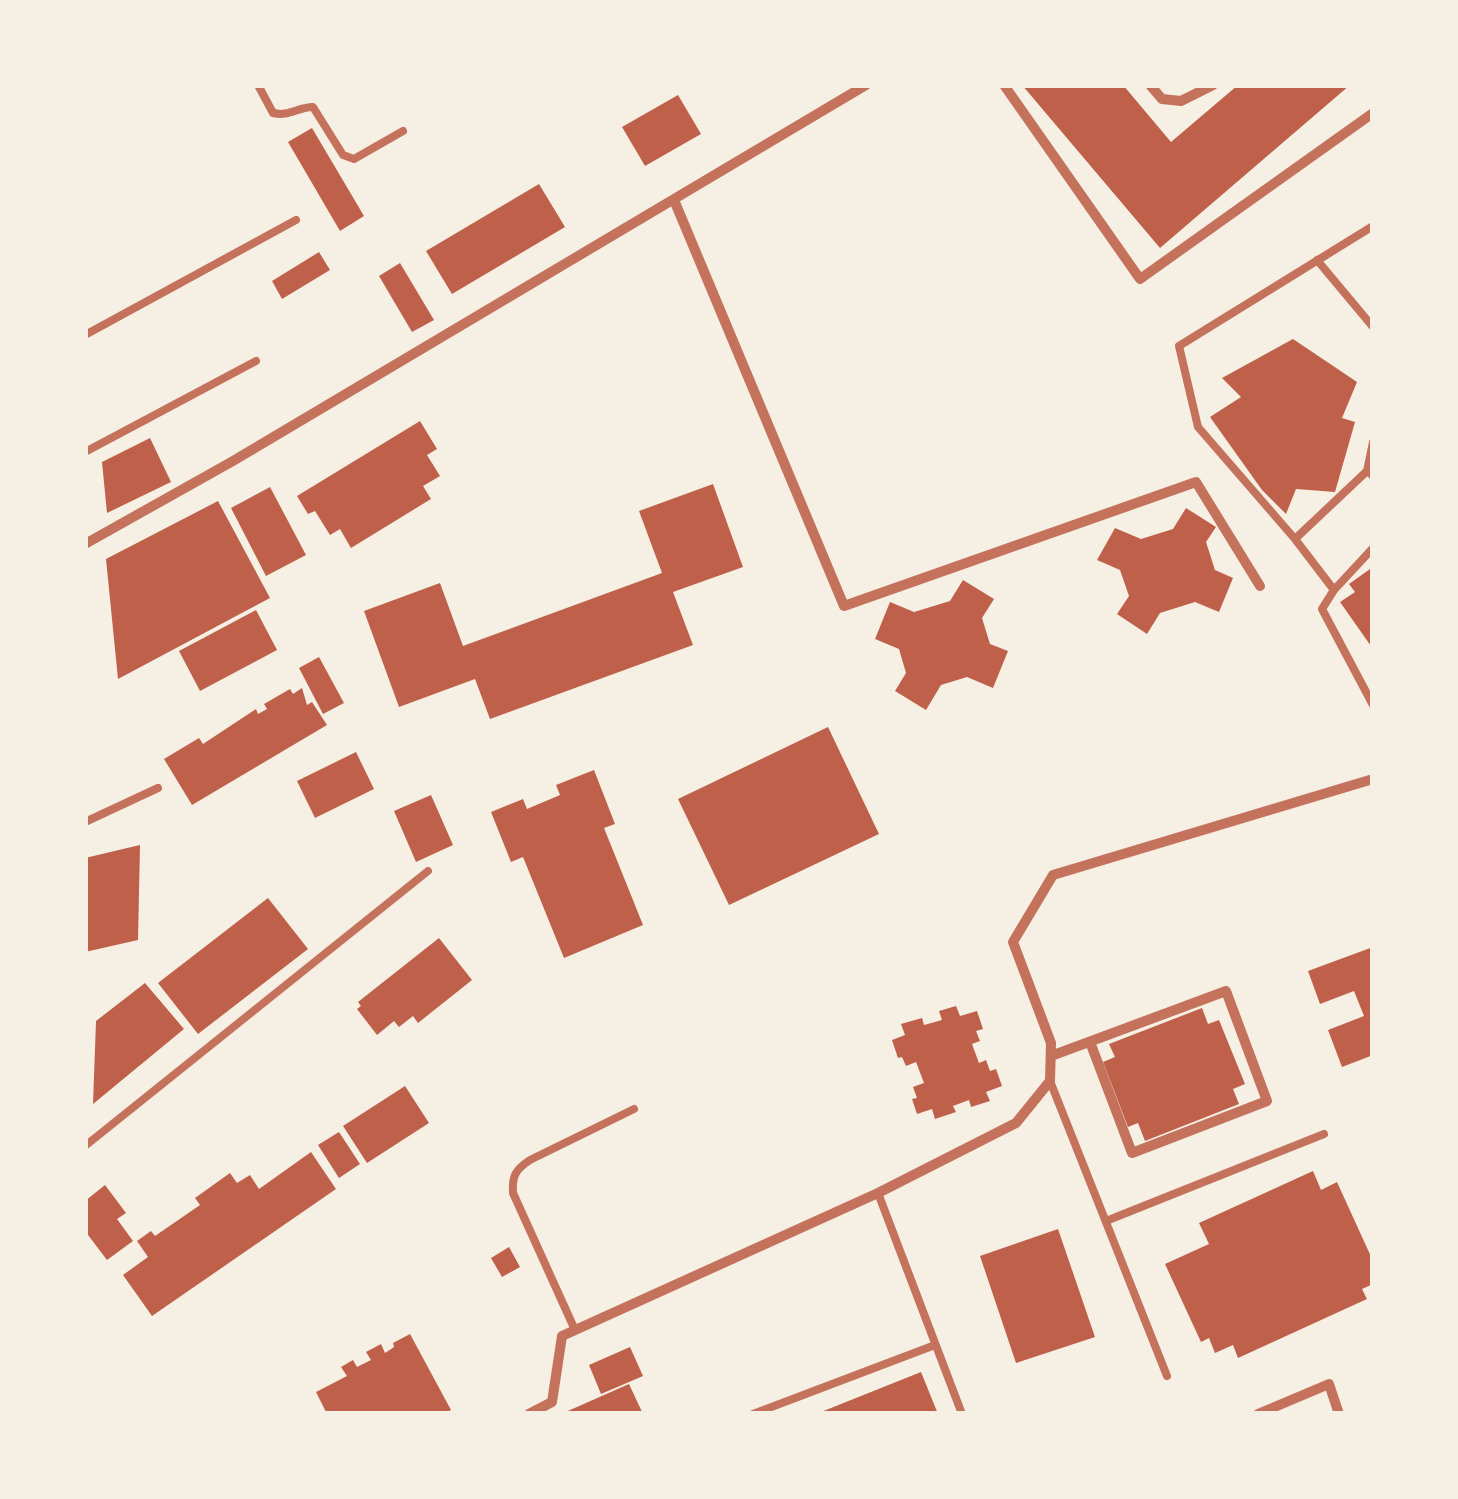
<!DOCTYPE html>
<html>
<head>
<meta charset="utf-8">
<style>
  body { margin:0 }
  #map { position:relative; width:1458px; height:1499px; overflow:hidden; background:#f6efe4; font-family:"Space Grotesk",sans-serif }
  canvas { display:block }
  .frame { position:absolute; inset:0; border:88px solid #f6efe4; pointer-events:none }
</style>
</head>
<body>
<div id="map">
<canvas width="1458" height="1499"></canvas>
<div class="frame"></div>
</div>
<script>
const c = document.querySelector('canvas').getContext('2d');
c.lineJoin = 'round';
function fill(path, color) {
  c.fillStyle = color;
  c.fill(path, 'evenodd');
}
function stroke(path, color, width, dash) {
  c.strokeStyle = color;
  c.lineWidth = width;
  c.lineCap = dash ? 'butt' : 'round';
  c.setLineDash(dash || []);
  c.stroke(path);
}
fill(new Path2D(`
  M1022 85H1123L1171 142 1238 85H1350L1160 248Z
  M678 95 701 134 645 166 622 127Z
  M312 128 364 216 340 231 288 142Z
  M539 184 565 227 452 294 426 251Z
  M319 252 330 270 282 299 272 281Z
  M400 263 434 320 412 332 379 276Z
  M1293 339 1357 382 1342 418 1355 422 1335 492 1296 489 1286 514 1262 490 1210 417 1241 397 1222 378Z
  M420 421 437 449 427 455 440 476 423 486 431 499 351 548 340 529 330 535 315 511 308 514 297 496Z
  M150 438 171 482 107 513 102 462Z
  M713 484 743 567 673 592 693 645 490 719 475 679 399 707 364 611 440 583 463 646 662 573 639 511Z
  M270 487 306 555 266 576 231 508Z
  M218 501 270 598 118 679 106 559Z
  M1186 508 1216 527 1206 542 1215 570 1233 578 1219 612 1195 602 1160 613 1147 634 1117 614 1129 596 1120 570 1097 560 1115 528 1141 539 1173 529Z
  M1370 569 1373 572V649L1340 602 1355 592 1349 584Z
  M963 580 994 599 982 618 990 644 1008 651 993 688 967 677 941 685 926 710 895 691 906 673 899 649 875 639 890 602 914 612 950 601Z
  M256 610 277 650 200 691 179 651Z
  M319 657 344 703 323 714 299 668Z
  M302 688 307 705 312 702 327 725 192 805 164 759 199 738 203 744 256 709 258 714 267 709 264 704 290 689 293 694Z
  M828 727 879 834 729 905 678 799Z
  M356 752 374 789 315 818 297 781Z
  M594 770 615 824 604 828 643 925 564 958 523 857 511 862 491 812 523 799 527 809 560 795 556 785Z
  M431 795 453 845 416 862 394 811Z
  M140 845 138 940 85 952V858Z
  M268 898 308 949 198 1034 158 983Z
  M439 938 472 980 418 1023 413 1016 399 1027 394 1021 377 1035 357 1009 361 1006 358 1002Z
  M1373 947V1055L1342 1067 1328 1030 1364 1016 1354 991 1320 1004 1308 971Z
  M145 983 184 1029 93 1104 96 1021Z
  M956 1006 960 1016 977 1011 983 1029 976 1031 980 1041 972 1044 979 1063 986 1060 990 1071 996 1069 1002 1086 986 1092 990 1101 971 1107 969 1100 953 1106 956 1112 935 1119 932 1109 917 1114 912 1099 917 1098 913 1087 924 1083 916 1062 906 1066 902 1057 898 1058 892 1040 905 1035 901 1024 922 1018 924 1025 942 1020 939 1011Z
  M1202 1008 1208 1024 1219 1020 1245 1084 1233 1089 1239 1104 1145 1141 1138 1123 1128 1127 1103 1062 1115 1057 1109 1044Z
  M405 1086 429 1123 367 1163 343 1126Z
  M339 1132 360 1164 339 1178 318 1145Z
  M311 1152 336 1189 152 1316 123 1275 148 1257 137 1241 151 1231 155 1236 200 1205 195 1198 230 1173 237 1183 250 1175 259 1189Z
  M1313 1171 1321 1190 1337 1182 1373 1261V1284L1362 1289 1367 1299 1238 1358 1233 1345 1215 1353 1209 1338 1201 1342 1165 1264 1209 1244 1199 1223Z
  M105 1185 126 1213 117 1219 133 1241 107 1260 85 1231V1201Z
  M1058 1229 1095 1337 1016 1363 980 1256Z
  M509 1247 520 1267 502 1277 491 1258Z
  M410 1334 451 1410 444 1414H327L316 1392 347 1376 341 1367 353 1360 357 1367 371 1360 366 1352 381 1344 385 1353 394 1347 393 1343Z
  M630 1347 643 1376 601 1394 589 1365Z
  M921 1372 938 1414H816Z
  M629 1384 643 1414H561Z`), '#bf614a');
stroke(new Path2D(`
  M258 85 273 113C289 117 298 107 313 107L343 155 354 159 403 131
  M1317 260 1373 327
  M85 335 296 220
  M85 452 256 361
  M1367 471 1373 442
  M1295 539 1367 471 1373 476
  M1373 548 1334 590 1322 609 1373 705
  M1334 590 1295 539 1198 427 1179 346 1373 226
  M85 822 158 788
  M1050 1081 1167 1376
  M85 1146 428 871
  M878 1193 962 1414
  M1106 1221 1324 1134
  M575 1330 513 1193C512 1176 515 1170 530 1160L634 1109
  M753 1414 935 1345`), '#c5725c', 8);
stroke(new Path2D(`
  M1004 85 1140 279 1373 113
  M1150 85 1162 99 1181 101 1213 85
  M674 200 844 606 1196 482 1260 586
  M85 544 233 461 866 85
  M1051 1056 1226 991 1267 1101 1132 1153 1090 1042
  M529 1414 552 1402 562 1336 878 1193 1016 1123 1050 1081 1051 1043 1013 942 1053 875 1373 779
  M1258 1414 1329 1384 1339 1414`), '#c5725c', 10);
</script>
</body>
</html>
